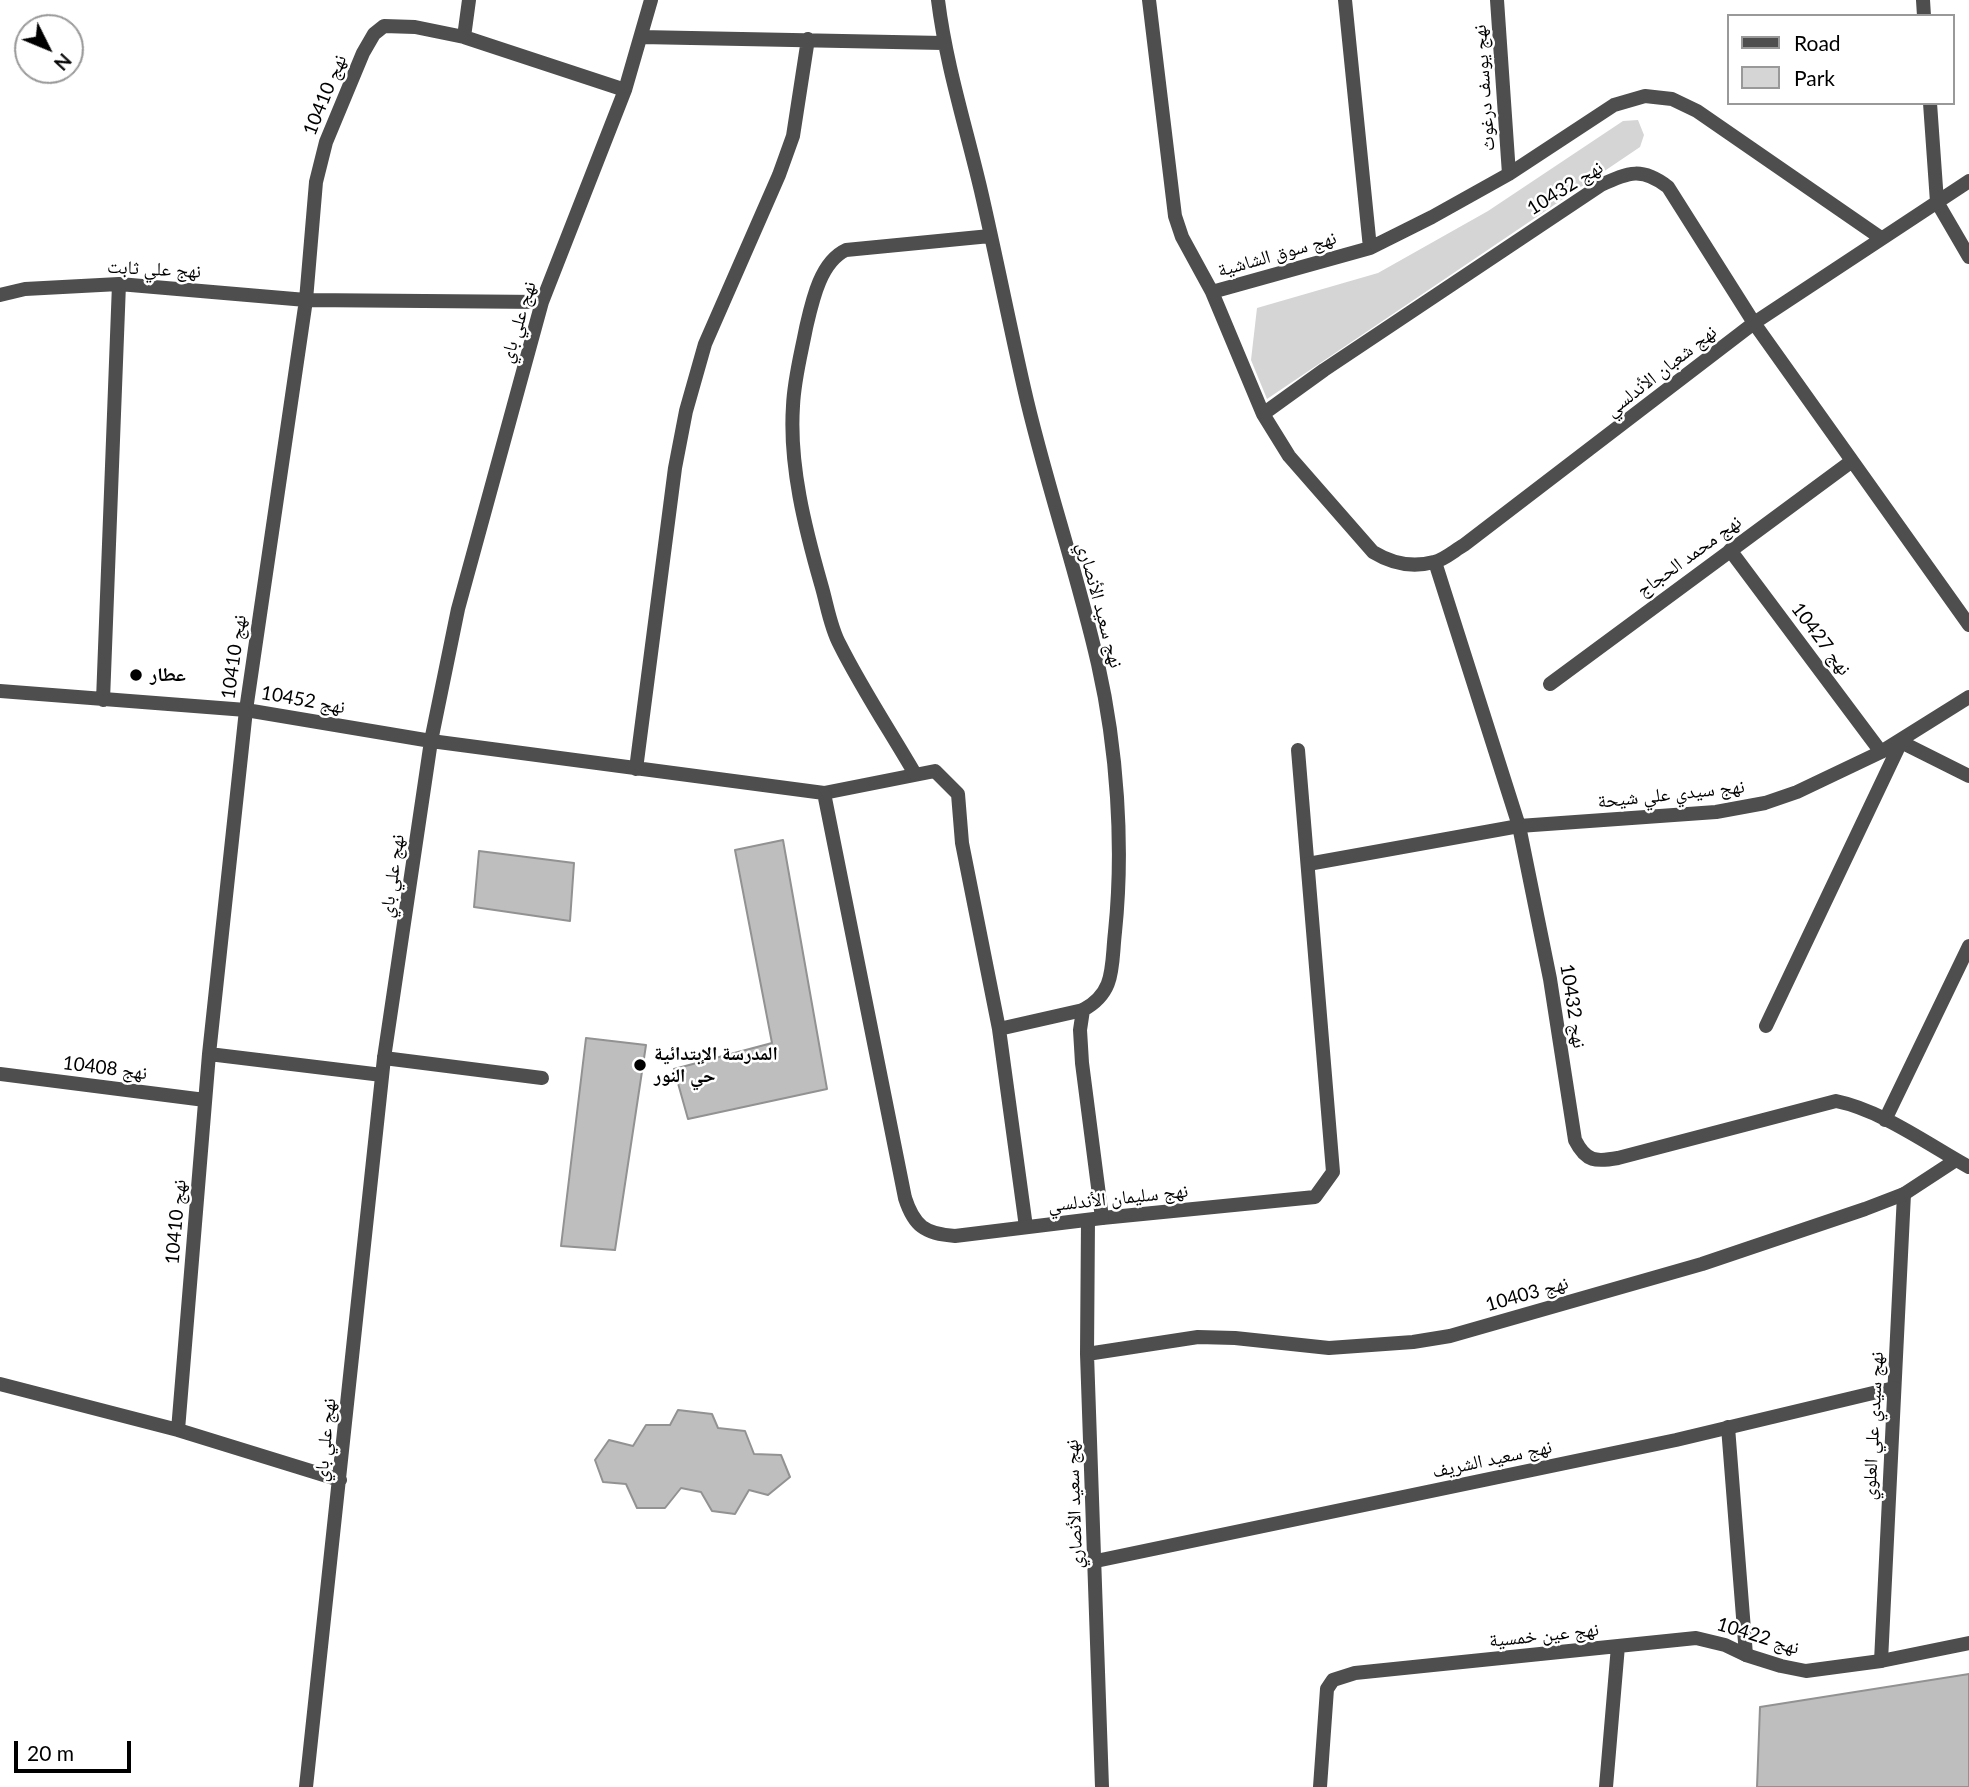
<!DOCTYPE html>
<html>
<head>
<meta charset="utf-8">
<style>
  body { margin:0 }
  #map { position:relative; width:1969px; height:1787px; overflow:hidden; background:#fff; font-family:Lato,sans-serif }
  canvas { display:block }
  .legend { position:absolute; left:1727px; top:14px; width:228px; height:91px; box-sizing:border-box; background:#fff; border:2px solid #999; margin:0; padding:9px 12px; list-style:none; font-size:21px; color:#000 }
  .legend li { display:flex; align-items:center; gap:14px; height:35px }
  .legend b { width:35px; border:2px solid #999 }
  .north { position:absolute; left:14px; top:14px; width:70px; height:70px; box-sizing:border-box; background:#fff; border:2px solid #999; border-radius:50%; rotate:133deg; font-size:19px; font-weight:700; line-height:28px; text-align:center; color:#000 }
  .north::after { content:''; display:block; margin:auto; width:24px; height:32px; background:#000; clip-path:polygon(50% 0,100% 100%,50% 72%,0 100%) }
  .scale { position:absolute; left:14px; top:1741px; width:117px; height:32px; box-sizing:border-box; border:4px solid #000; border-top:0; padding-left:9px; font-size:21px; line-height:24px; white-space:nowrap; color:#000; -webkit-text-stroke:5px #fff; paint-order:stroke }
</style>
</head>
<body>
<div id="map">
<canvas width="1969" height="1787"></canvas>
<ul class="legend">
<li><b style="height:9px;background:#4e4e4e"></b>Road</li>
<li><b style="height:19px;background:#d5d5d5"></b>Park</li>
</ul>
<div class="north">N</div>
<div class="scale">20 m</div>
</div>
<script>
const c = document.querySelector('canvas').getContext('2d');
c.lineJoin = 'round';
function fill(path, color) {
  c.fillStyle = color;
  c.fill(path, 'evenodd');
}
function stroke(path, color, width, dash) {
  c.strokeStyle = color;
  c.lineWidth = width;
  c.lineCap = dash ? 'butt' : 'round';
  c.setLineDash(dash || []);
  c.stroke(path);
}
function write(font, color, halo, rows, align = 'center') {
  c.font = font + ' Lato,"Noto Naskh Arabic",sans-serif';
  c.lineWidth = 5;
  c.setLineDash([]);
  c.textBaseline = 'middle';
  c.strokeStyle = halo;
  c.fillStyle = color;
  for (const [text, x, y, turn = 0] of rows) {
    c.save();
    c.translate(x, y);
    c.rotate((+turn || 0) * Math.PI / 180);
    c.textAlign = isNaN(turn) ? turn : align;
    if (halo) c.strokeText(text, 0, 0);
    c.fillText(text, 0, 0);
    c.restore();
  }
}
fill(new Path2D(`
  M1638 120 1644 135 1640 147 1267 399 1251 360 1257 308 1378 273 1488 211 1623 121Z`), '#d5d5d5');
const building = new Path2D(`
  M783 840 827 1089 688 1119 674 1069 772 1043 735 850Z
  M479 851 574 863 570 921 474 907Z
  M586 1038 646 1045 615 1250 561 1246Z
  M678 1410 712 1414 718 1428 745 1431 754 1454 781 1455 790 1477 768 1495 749 1490 735 1514 712 1511 701 1492 681 1488 665 1508H637L626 1484 603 1482 595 1460 609 1440 633 1446 646 1425H670Z
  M1969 1674V1787H1757L1760 1707Z`);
fill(building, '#bebebe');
stroke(building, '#929292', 2);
stroke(new Path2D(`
  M824 793 935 771 958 794 962 843 999 1029
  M384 1058 542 1078
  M1102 1218 1315 1197 1333 1172 1298 750
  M1026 1227 999 1029 1083 1010
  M1728 1427 1746 1655
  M1881 1661 1904 1194`), '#4e4e4e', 14);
stroke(new Path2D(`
  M1149 0 1175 216 1182 237 1212 292 1370 248 1432 217 1509 174 1614 105 1645 96 1672 99 1697 111 1881 238
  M1345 0 1370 248
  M1497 0 1509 174
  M1923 0 1924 16
  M464 37 469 0
  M641 37 943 43
  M1930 103 1937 202 1969 257
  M1969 181 1754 323 1464 545C1455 550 1444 560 1434 562 1412 568 1391 563 1373 552L1289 456 1263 414 1324 370 1601 185C1629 172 1642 167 1668 187L1754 323 1969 625
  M1212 292 1263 414
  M0 295 25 289 119 284 306 300 542 302
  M1730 550 1881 752
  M1435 562 1519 826 1550 979 1575 1140C1586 1162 1596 1162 1618 1158L1836 1101C1881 1110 1929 1145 1969 1167
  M1550 684 1852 461
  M0 691 246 710 431 741 824 793 905 1198C914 1226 925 1234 955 1236L1102 1218 1082 1063 1080 1030 1083 1010C1116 992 1111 967 1115 932 1124 846 1117 748 1098 664 1077 571 1045 481 1024 388 1009 322 996 256 981 191 966 127 946 65 938 0
  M103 700 119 284
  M636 769 675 468 686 411 705 344 779 175 793 136 808 39
  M915 774C890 731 862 689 840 645 830 627 827 604 821 584 805 528 789 465 793 406 794 380 801 354 806 328 812 302 820 262 846 250L990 236
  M1308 864 1519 826 1716 812 1765 803 1797 792 1881 752 1969 697
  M1766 1026 1901 742 1969 776
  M209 1054 382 1075
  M0 1074 205 1100
  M1885 1120 1969 946
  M1088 1220 1087 1354 1102 1787
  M1087 1354 1198 1337 1235 1338 1329 1348 1413 1342 1450 1336 1702 1264 1865 1209 1904 1194 1956 1160
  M0 1384 178 1430 340 1480
  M178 1430 209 1054 246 710 306 300 316 182 326 142 363 53 374 34 384 26 415 27 464 37 625 90
  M1096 1561 1676 1440 1894 1388
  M1618 1646 1696 1638 1725 1645 1746 1655 1781 1666 1806 1671 1881 1661 1969 1643
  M306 1787 384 1058 431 741 458 609 542 302 625 90 651 0
  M1320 1787 1327 1689 1333 1680 1355 1673 1618 1646 1606 1787`), '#4e4e4e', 14);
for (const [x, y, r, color] of [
  [136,675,7,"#000"],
  [640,1065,7,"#000"]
]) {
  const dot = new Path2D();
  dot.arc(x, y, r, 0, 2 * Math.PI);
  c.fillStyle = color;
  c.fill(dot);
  stroke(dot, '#fff', 2.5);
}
write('19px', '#000', '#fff', [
  ["نهج يوسف درغوث",1484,88,-94],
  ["نهج 10410",325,95,-68],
  ["نهج 10432",1565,188,-32],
  ["نهج سوق الشاشية",1277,254,-16],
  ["نهج علي ثابت",154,269,3],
  ["نهج علي باي",518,322,-73],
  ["نهج شعبان الأندلسي",1661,371,-38],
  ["نهج محمد الحجاج",1689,556,-36],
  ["نهج سعيد الأنصاري",1100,605,75],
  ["نهج 10427",1821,639,53],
  ["نهج 10410",234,657,-82],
  ["نهج 10452",303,700,10],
  ["نهج سيدي علي شيحة",1671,794,-6],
  ["نهج علي باي",392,876,-82],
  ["نهج 10432",1573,1006,81],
  ["نهج 10408",105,1068,7],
  ["نهج سليمان الأندلسي",1118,1198,-6],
  ["نهج 10410",176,1222,-85],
  ["نهج 10403",1527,1294,-16],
  ["نهج سيدي علي العلوي",1873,1426,-87],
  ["نهج علي باي",325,1440,-84],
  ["نهج سعيد الشريف",1492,1459,-12],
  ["نهج سعيد الأنصاري",1074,1504,-92],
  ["نهج عين خمسية",1544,1635,-6],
  ["نهج 10422",1758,1636,17]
]);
write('bold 19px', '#000', '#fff', [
  ["عطار",150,675],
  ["المدرسة الإبتدائية",654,1054],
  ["حي النور",654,1076]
], 'left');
</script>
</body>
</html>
